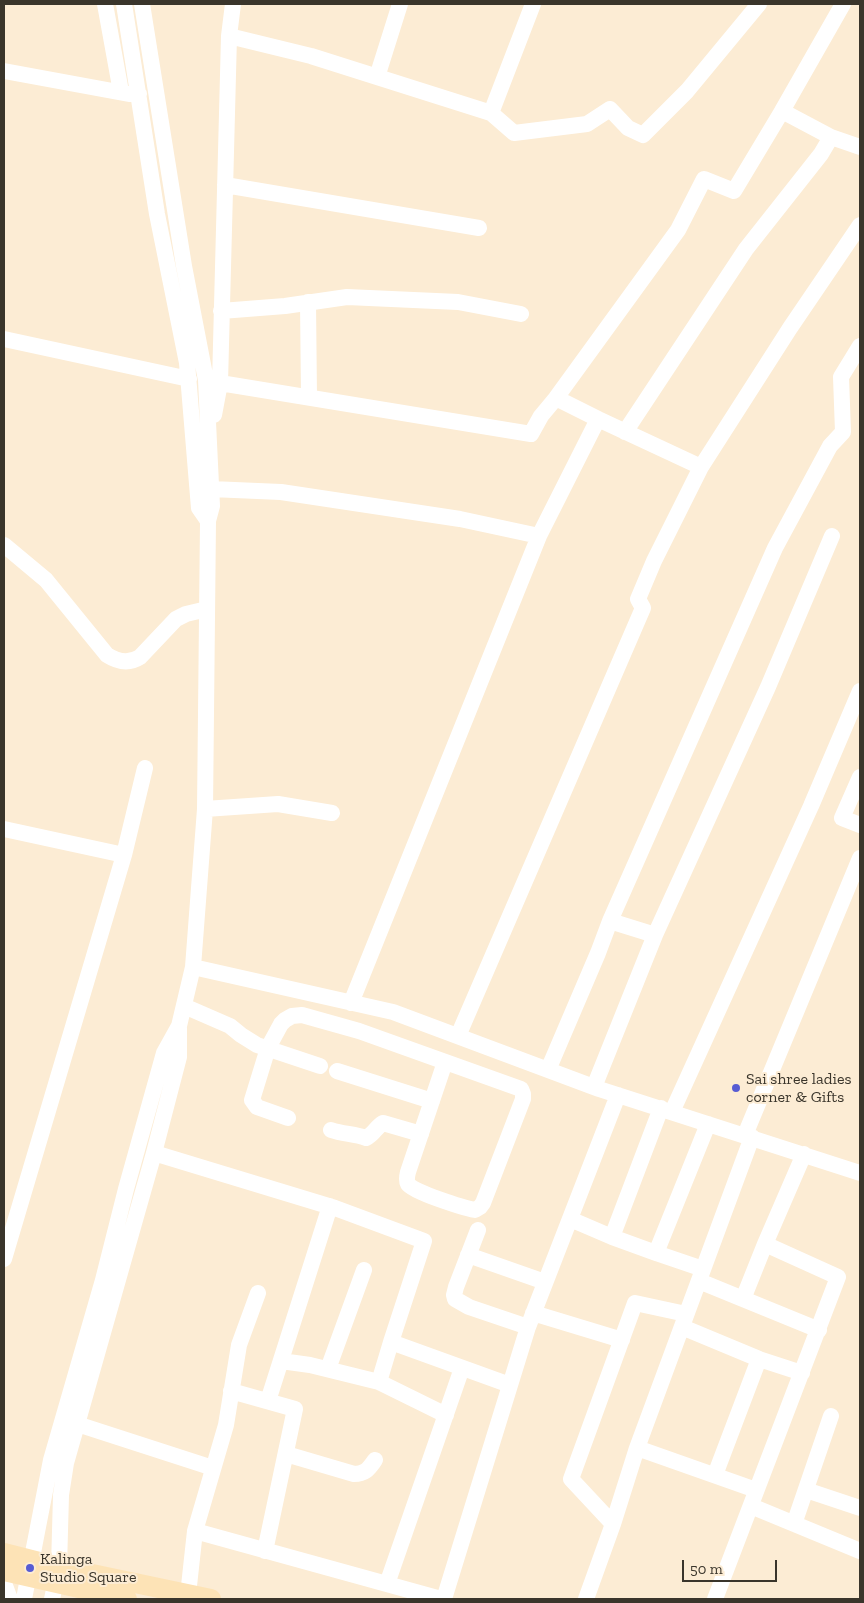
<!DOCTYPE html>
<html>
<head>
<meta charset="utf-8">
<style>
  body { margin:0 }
  #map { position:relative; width:864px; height:1603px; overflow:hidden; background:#fcecd4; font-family:"Zilla Slab",serif }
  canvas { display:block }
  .frame { position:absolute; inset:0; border:5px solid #3a352b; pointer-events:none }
  .scale { position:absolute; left:682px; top:1560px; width:95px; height:22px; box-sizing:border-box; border:2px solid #3a352b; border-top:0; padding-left:6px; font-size:15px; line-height:18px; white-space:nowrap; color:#3a352b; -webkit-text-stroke:4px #fcecd4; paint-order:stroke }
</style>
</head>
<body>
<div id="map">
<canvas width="864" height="1603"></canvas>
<div class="frame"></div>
<div class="scale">50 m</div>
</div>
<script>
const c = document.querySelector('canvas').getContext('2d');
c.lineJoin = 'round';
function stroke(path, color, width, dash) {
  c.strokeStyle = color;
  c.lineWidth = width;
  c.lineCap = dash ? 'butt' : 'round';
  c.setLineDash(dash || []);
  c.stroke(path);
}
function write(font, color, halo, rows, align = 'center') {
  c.font = font + ' "Zilla Slab",serif';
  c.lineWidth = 4;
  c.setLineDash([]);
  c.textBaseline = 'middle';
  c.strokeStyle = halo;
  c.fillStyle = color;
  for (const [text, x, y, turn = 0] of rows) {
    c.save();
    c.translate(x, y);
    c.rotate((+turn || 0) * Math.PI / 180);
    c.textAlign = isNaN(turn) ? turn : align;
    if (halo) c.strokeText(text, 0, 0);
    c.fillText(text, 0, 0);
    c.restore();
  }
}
stroke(new Path2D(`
  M105 4 121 92
  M124 4 157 214 187 363 199 508 208 521
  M229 36 311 56 491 113 514 133 587 124 610 109 628 128 643 135 687 91 759 4
  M4 71 129 94H139
  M377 77 400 4
  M782 111 843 4
  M491 113 533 4
  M831 137 860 147
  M225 185 479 228
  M308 302 309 397
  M221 311 285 306 347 297 458 302 521 314
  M4 339 189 379
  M220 383 531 434 541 416 556 398 598 419
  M556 398 678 230 704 179 734 191 782 111 831 137 821 154 746 249 625 432
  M214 415 220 383 229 36 233 4
  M701 467 790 328 860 225
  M211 489 281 492 460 519 539 536
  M4 545 46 580 107 655C118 662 129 664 140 657L176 619 186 614 207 609
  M860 777 842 818 860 825
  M205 809 278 804 332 813
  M4 829 124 855
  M610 921 775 548 830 446 843 432 841 377 860 346
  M655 935 768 687 832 536
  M193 967 393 1012 599 1089 860 1173
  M351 1003 539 536 598 419 701 467 654 561 638 599 643 608 458 1036
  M184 1006 230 1026 241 1035 257 1045 320 1066
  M548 1070 598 953 610 921 655 935 594 1087
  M337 1071 432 1101
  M672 1112 811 806 860 691
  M288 1118 257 1107 252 1100 268 1048 281 1024 285 1020 292 1016 302 1015 359 1031 521 1089 523 1094V1099L483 1203 480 1207 475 1210C464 1208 413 1192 408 1184 406 1180 407 1176 408 1172L445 1062
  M331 1130C343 1134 355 1134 366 1138 374 1134 376 1127 383 1123L421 1134
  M745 1135 860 858
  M752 1137 637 1448 756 1490
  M154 1153 335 1208 424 1241 391 1342 379 1382 446 1415
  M570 1219 612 1237
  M478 1230 456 1287 454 1295 455 1299 469 1307 528 1327
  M656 1253 612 1237 661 1108
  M468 1255 545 1282
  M4 1259 124 855 145 768
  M703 1269 656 1253 708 1124
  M699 1281 819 1330
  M743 1299 765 1244
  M533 1313 622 1340
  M682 1327 759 1359 715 1475
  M391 1342 510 1385
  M759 1359 802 1373
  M281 1361 310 1365 379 1382
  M328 1369 364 1270
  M231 1391 295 1409 265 1551
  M268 1401 330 1206
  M77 1424 213 1468
  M286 1454 354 1474C366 1474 369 1468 375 1460
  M806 1490 860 1508
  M751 1506 860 1551
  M613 1524 571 1479 635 1303 686 1314
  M794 1524 831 1416
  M195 1531 441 1599
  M4 1583 10 1599
  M387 1584 462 1368
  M188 1595 195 1531 226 1425 239 1345 258 1293
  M24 1599 51 1460 103 1280 126 1189 164 1053 179 1026 193 967 205 809 208 521 212 506 206 380 184 266 142 4
  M52 1599 59 1567 61 1495 66 1463 154 1153 179 1057V1028
  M444 1599 528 1327 618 1095
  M586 1599 613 1524 637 1448
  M715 1599 838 1277 765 1244 804 1154`), '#fff', 16);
stroke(new Path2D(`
  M4 1553 59 1567 211 1599
  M4 1571 127 1599`), '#fde3b6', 20);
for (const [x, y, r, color] of [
  [736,1088,5,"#575cd3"],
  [30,1568,5,"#575cd3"]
]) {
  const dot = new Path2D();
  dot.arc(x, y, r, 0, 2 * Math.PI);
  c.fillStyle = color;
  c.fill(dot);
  stroke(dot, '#fcecd4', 2);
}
write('16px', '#3a352b', '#fcecd4', [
  ["Sai shree ladies",746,1079],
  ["corner & Gifts",746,1097],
  ["Kalinga",40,1559],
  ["Studio Square",40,1577]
], 'left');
</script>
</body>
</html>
